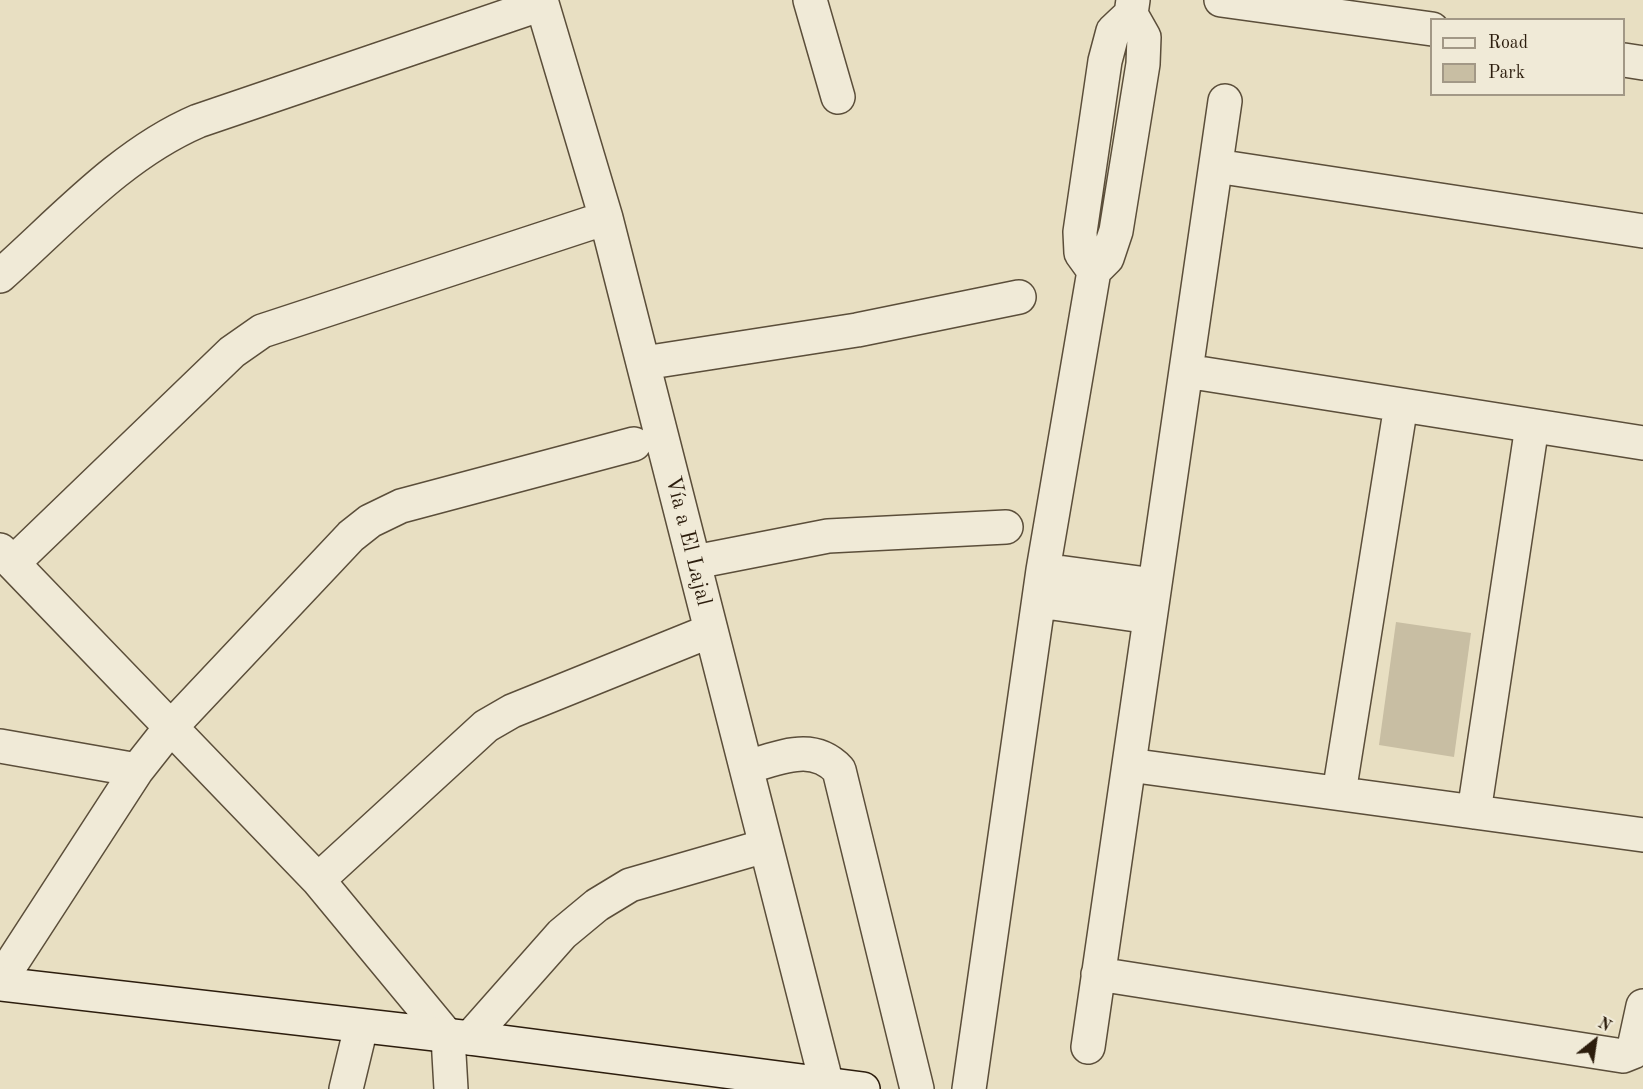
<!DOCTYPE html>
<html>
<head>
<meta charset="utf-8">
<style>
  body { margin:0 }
  #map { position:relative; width:1643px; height:1089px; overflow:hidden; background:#e8dfc2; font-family:"Old Standard TT",serif }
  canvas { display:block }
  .legend { position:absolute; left:1430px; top:18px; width:195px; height:78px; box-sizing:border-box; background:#f0ead7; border:2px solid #a29886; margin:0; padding:8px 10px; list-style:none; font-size:18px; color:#2c1d0d }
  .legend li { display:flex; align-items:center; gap:12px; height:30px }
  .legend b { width:30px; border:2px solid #a29886 }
  .north { position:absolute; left:1565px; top:1011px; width:60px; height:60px; -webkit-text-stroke:4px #f0ead7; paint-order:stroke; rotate:30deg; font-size:16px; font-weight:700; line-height:24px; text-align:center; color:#2c1d0d }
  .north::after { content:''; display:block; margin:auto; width:21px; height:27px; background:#2c1d0d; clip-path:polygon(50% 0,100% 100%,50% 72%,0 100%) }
</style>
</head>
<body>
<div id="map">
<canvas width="1643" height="1089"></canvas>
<ul class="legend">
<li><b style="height:8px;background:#f0ead7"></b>Road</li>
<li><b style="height:16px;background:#c8bea3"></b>Park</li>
</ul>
<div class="north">N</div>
</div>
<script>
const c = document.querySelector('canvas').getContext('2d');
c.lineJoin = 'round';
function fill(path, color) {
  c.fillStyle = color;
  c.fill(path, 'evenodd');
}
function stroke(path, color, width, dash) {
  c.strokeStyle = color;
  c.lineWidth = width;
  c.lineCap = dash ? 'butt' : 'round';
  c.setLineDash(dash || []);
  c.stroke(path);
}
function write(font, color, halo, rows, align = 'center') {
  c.font = font + ' "Old Standard TT",serif';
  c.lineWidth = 5;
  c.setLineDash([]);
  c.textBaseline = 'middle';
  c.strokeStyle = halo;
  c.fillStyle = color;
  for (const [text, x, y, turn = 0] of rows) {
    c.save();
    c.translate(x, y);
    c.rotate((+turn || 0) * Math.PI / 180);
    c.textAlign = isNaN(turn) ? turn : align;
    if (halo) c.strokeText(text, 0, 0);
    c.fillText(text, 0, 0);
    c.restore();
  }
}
fill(new Path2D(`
  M1396 622 1471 633 1454 757 1379 745Z`), '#c8bea3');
const street = new Path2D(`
  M541 0 606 218 827 1085
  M810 0 838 97
  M1221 0 1432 29
  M1624 60 1643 63
  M1216 166 1643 231
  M1094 271 1081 253 1080 232 1105 61 1113 31 1131 14
  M0 276C62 221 121 154 198 121L542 4
  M644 363 857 330 1019 297
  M1186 371 1643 443
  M0 550 318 880 448 1037 451 1089
  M695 562 828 536 1006 527
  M13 563 232 352 262 331 606 218
  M1043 570 1154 585
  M1039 601 1150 617
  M0 746 137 770 171 727 351 536 370 521 401 506 634 444
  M1129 765 1643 835
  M746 767C779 759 812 741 839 770L917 1089
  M1339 793 1401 405
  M1474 812 1532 426
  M318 880 486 726 512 711 710 631
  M1098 974 1623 1056 1633 1052 1643 1006
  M0 981 137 770
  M470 1038 562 934 597 905 630 885 765 846
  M1088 1047 1225 101
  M346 1089 361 1027
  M969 1089 1043 570 1094 271 1107 258 1116 231 1143 64 1144 37 1131 14 1133 0`);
const secondary = new Path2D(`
  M0 984 470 1038 863 1089`);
stroke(street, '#5b4e3a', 36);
stroke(secondary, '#2c1d0d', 36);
stroke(street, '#f0ead7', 33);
stroke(secondary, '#f0ead7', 33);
write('22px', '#2c1d0d', '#f0ead7', [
  ["Vía a El Lajal",688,541,76]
]);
</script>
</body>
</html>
